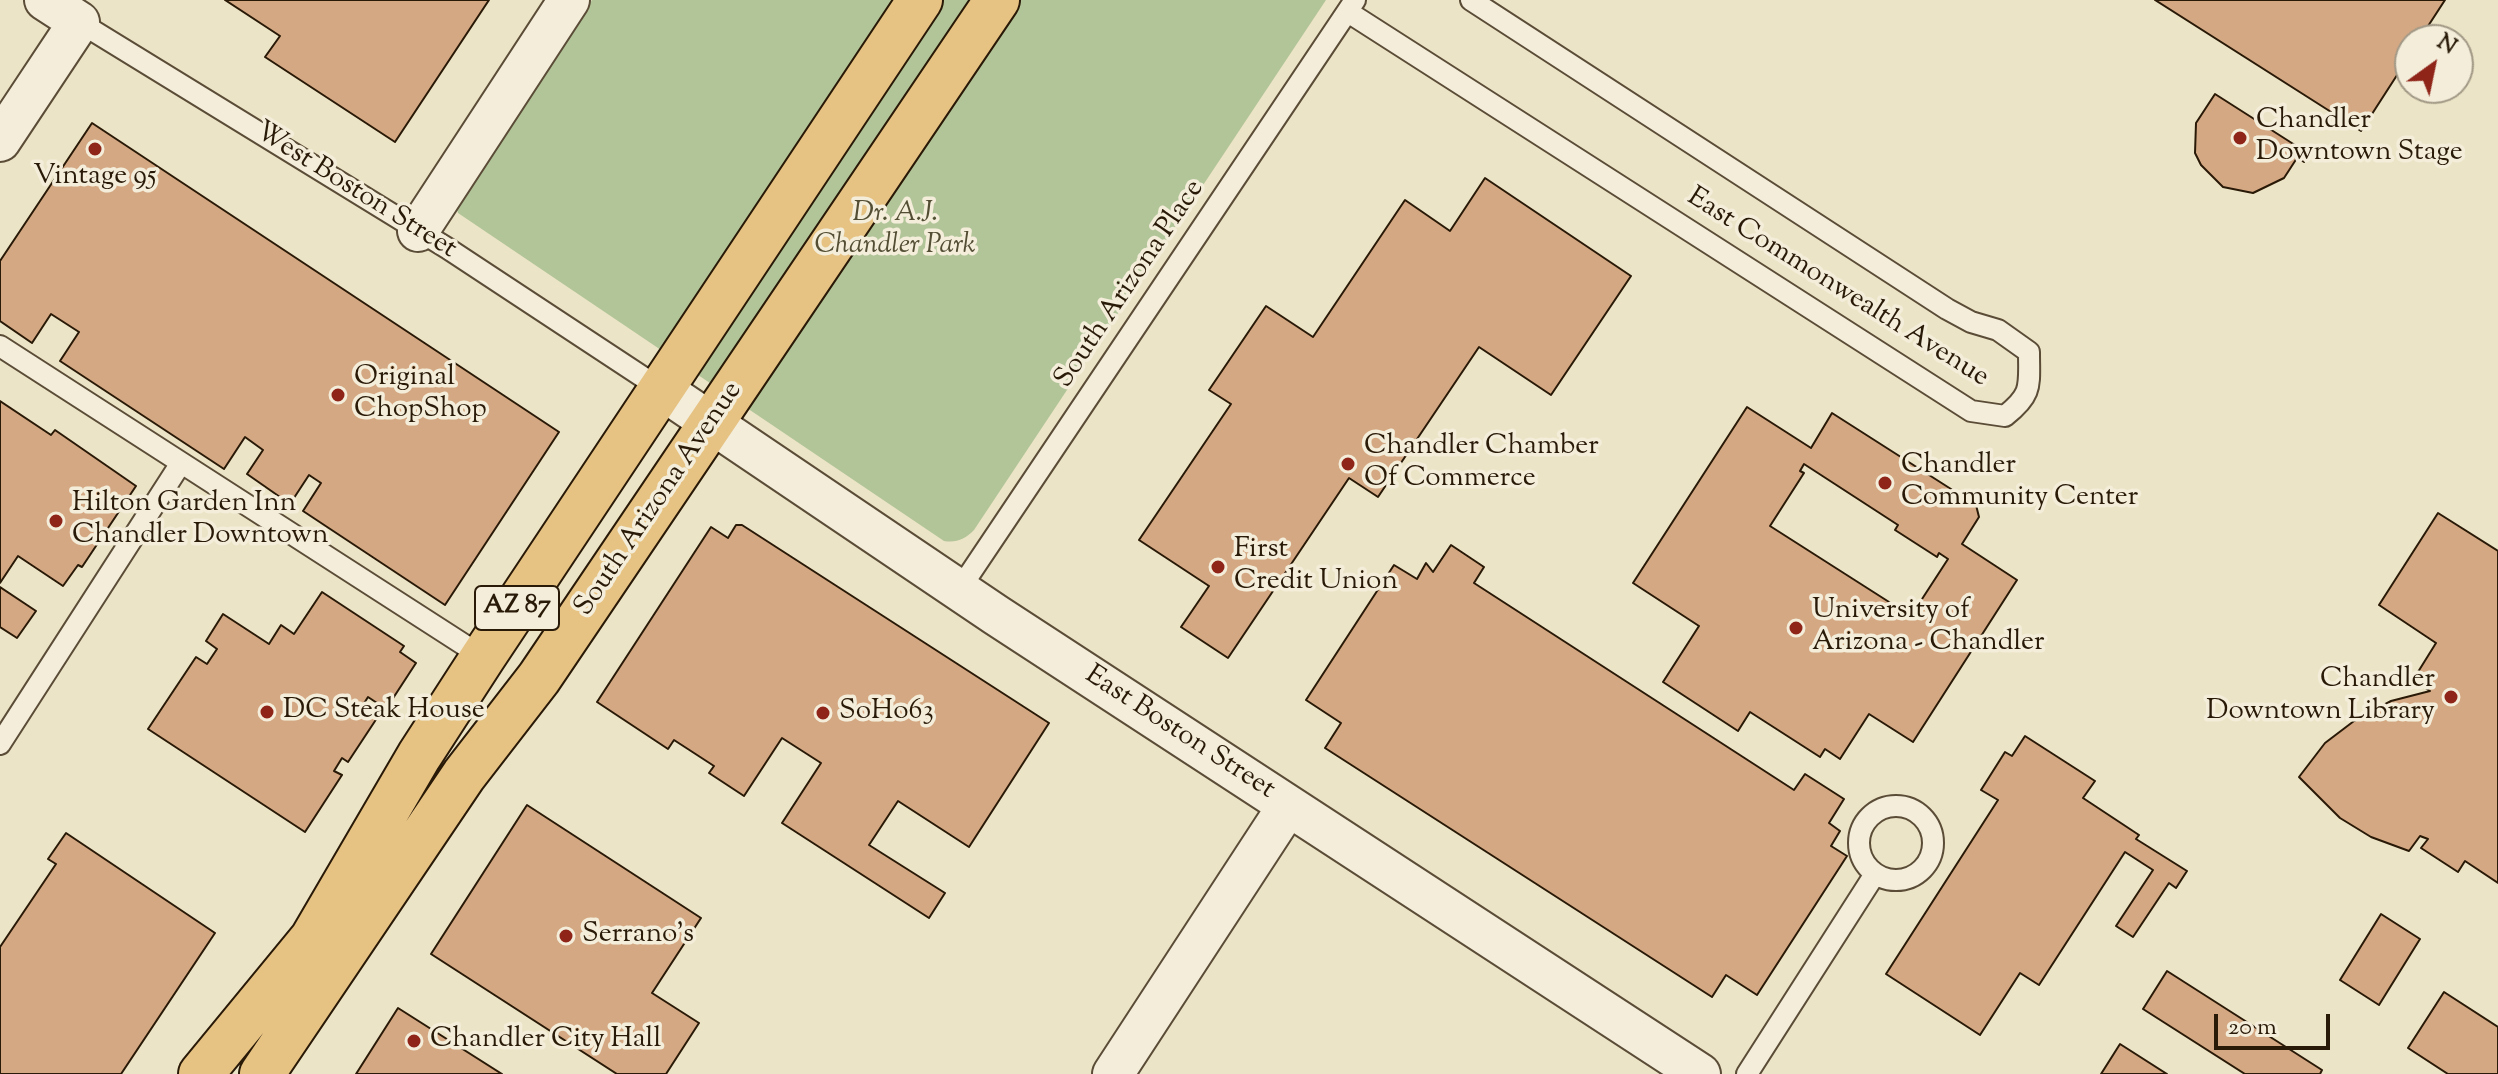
<!DOCTYPE html>
<html>
<head>
<meta charset="utf-8">
<style>
  body { margin:0 }
  #map { position:relative; width:2498px; height:1074px; overflow:hidden; background:#ece4c6; font-family:"Sorts Mill Goudy",serif }
  canvas { display:block }
  .north { position:absolute; left:2394px; top:24px; width:80px; height:80px; box-sizing:border-box; background:#f3edda; border:2px solid #a29886; border-radius:50%; rotate:33deg; font-size:22px; font-weight:700; line-height:32px; text-align:center; color:#291907 }
  .north::after { content:''; display:block; margin:auto; width:28px; height:36px; background:#8f2418; clip-path:polygon(50% 0,100% 100%,50% 72%,0 100%) }
  .scale { position:absolute; left:2214px; top:1014px; width:116px; height:36px; box-sizing:border-box; border:4px solid #291907; border-top:0; padding-left:10px; font-size:24px; line-height:28px; white-space:nowrap; color:#291907; -webkit-text-stroke:6px #f3edda; paint-order:stroke }
</style>
</head>
<body>
<div id="map">
<canvas width="2498" height="1074"></canvas>
<div class="north">N</div>
<div class="scale">20 m</div>
</div>
<script>
const c = document.querySelector('canvas').getContext('2d');
c.lineJoin = 'round';
function fill(path, color) {
  c.fillStyle = color;
  c.fill(path, 'evenodd');
}
function stroke(path, color, width, dash) {
  c.strokeStyle = color;
  c.lineWidth = width;
  c.lineCap = dash ? 'butt' : 'round';
  c.setLineDash(dash || []);
  c.stroke(path);
}
function write(font, color, halo, rows, align = 'center') {
  c.font = font + ' "Sorts Mill Goudy",serif';
  c.lineWidth = 7;
  c.setLineDash([]);
  c.textBaseline = 'middle';
  c.strokeStyle = halo;
  c.fillStyle = color;
  for (const [text, x, y, turn = 0] of rows) {
    c.save();
    c.translate(x, y);
    c.rotate((+turn || 0) * Math.PI / 180);
    c.textAlign = isNaN(turn) ? turn : align;
    if (halo) c.strokeText(text, 0, 0);
    c.fillText(text, 0, 0);
    c.restore();
  }
}
fill(new Path2D(`
  M592 0H1326L974 530C965 539 957 543 944 541L458 213 456 207 459 201Z`), '#b2c599');
const building = new Path2D(`
  M225 0H489L395 142 265 57 280 36Z
  M2155 0H2445L2419 40H2410V55L2361 131Z
  M2215 94 2309 154 2304 162 2297 158 2284 178 2253 193 2223 187 2201 165 2195 153 2196 123Z
  M92 123 559 432 445 605 303 511 321 483 309 475 290 504 247 474 263 450 245 437 224 469 60 361 79 332 51 314 32 343 0 321V261Z
  M1485 178 1631 276 1551 395 1479 347 1378 497 1349 478 1228 658 1181 627 1209 586 1139 540 1231 404 1209 390 1266 306 1313 337 1405 200 1450 231Z
  M0 401 51 435 55 430 136 486 82 567 78 565 63 586 18 556 0 583Z
  M1747 407 1811 448 1832 413 1976 505 1979 517 1962 544 2017 580 1913 742 1869 714 1840 759 1825 749 1820 757 1750 712 1738 731 1663 682 1699 626 1633 583ZM1804 464 1898 525 1895 530 1937 557 1939 553 1948 559 1911 616 1770 526 1804 473 1800 471Z
  M2438 513 2498 551V883L2465 861 2458 872 2421 848 2428 839 2420 836 2409 851 2371 837 2340 818 2299 777 2325 743 2354 721 2391 701 2430 691 2413 680 2436 643 2379 605Z
  M736 525H742L1049 723 969 847 898 801 869 845 945 893 929 918 782 823 821 763 782 738 744 796 709 773 714 766 674 740 668 749 597 702 711 527 728 538Z
  M1451 545 1484 567 1474 583 1794 790 1805 774 1844 799 1829 823 1840 831 1831 846 1847 856 1757 995 1726 975 1712 997 1325 748 1341 723 1306 700 1394 565 1417 579 1426 563 1433 572Z
  M0 587 36 611 17 638 0 627Z
  M322 592 404 646 400 652 416 663 386 709 368 697 363 705 379 715 348 762 342 758 334 771 342 775 305 832 148 729 196 657 207 664 217 649 206 641 223 614 269 644 281 625 294 634Z
  M2025 736 2095 781 2083 798 2139 835 2136 839 2187 871 2176 888 2169 883 2133 937 2116 926 2153 870 2125 852 2039 985 2020 973 1980 1035 1886 974 1998 800 1981 790 2005 752 2012 756Z
  M527 805 701 918 652 993 699 1023 666 1074H617L431 954Z
  M66 833 215 933 121 1074H0V947L56 864 48 859Z
  M2381 914 2420 939 2379 1005 2340 980Z
  M2167 971 2322 1070 2320 1074H2245L2143 1009Z
  M2444 992 2498 1027V1074H2448L2408 1048Z
  M398 1008 502 1074H356Z
  M2120 1044 2167 1074H2101Z`);
fill(building, '#d4a883');
stroke(building, '#291907', 2);
const service = new Path2D(`
  M1348 12 1971 411 2005 416C2033 394 2029 386 2029 352L1998 330 1971 322 1947 309 1471 0
  M79 22 447 248 661 389
  M0 346 483 657
  M959 590 1355 0
  M0 744 181 463
  M1859 843a37 37 0 1 1 74 0a37 37 0 1 1-74 0Z
  M1747 1074 1875 874`);
const minor = new Path2D(`
  M0 141 79 22 45 0
  M418 231 569 0
  M661 389 996 615 1700 1074
  M1113 1074 1288 806`);
const primary = new Path2D(`
  M201 1074 312 939 419 756 483 657 920 0
  M262 1074 464 775 539 678 997 0`);
stroke(service, '#5a4c37', 24);
stroke(minor, '#5a4c37', 44);
stroke(primary, '#291907', 48);
stroke(service, '#f3edda', 20);
stroke(minor, '#f3edda', 40);
stroke(primary, '#e6c283', 44);
for (const [x, y, r, color] of [
  [2240,138,8,"#8f2418"],
  [95,149,8,"#8f2418"],
  [338,395,8,"#8f2418"],
  [1348,464,8,"#8f2418"],
  [1885,483,8,"#8f2418"],
  [56,521,8,"#8f2418"],
  [1218,567,8,"#8f2418"],
  [1796,628,8,"#8f2418"],
  [2451,697,8,"#8f2418"],
  [267,712,8,"#8f2418"],
  [823,713,8,"#8f2418"],
  [566,936,8,"#8f2418"],
  [414,1041,8,"#8f2418"]
]) {
  const dot = new Path2D();
  dot.arc(x, y, r, 0, 2 * Math.PI);
  c.fillStyle = color;
  c.fill(dot);
  stroke(dot, '#f3edda', 3);
}
for (const [x, y, w] of [
  [517,608,84]
]) {
  const box = new Path2D();
  box.roundRect(x - w / 2, y - 22, w, 44, 6);
  c.fillStyle = '#f3edda';
  c.fill(box);
  stroke(box, '#291907', 2);
}
write('bold 26px', '#291907', null, [
  ["AZ 87",517,608]
]);
write('28px', '#291907', '#f3edda', [
  ["Chandler",2256,122],
  ["Downtown Stage",2256,154],
  ["Vintage 95",95,178,"center"],
  ["Original",354,379],
  ["ChopShop",354,411],
  ["Chandler Chamber",1364,448],
  ["Of Commerce",1364,480],
  ["Chandler",1901,467],
  ["Community Center",1901,499],
  ["Hilton Garden Inn",72,505],
  ["Chandler Downtown",72,537],
  ["First",1234,551],
  ["Credit Union",1234,583],
  ["University of",1812,612],
  ["Arizona - Chandler",1812,644],
  ["Chandler",2435,681,"right"],
  ["Downtown Library",2435,713,"right"],
  ["DC Steak House",283,712],
  ["SoHo63",839,713],
  ["Serrano's",582,936],
  ["Chandler City Hall",430,1041]
], 'left');
write('28px', '#291907', '#f3edda', [
  ["West Boston Street",355,192,32],
  ["South Arizona Place",1131,285,-56],
  ["East Commonwealth Avenue",1837,289,32],
  ["South Arizona Avenue",660,500,-56],
  ["East Boston Street",1179,734,33]
]);
write('italic 28px', '#524d33', '#f3edda', [
  ["Dr. A.J.",895,215],
  ["Chandler Park",895,247]
]);
</script>
</body>
</html>
